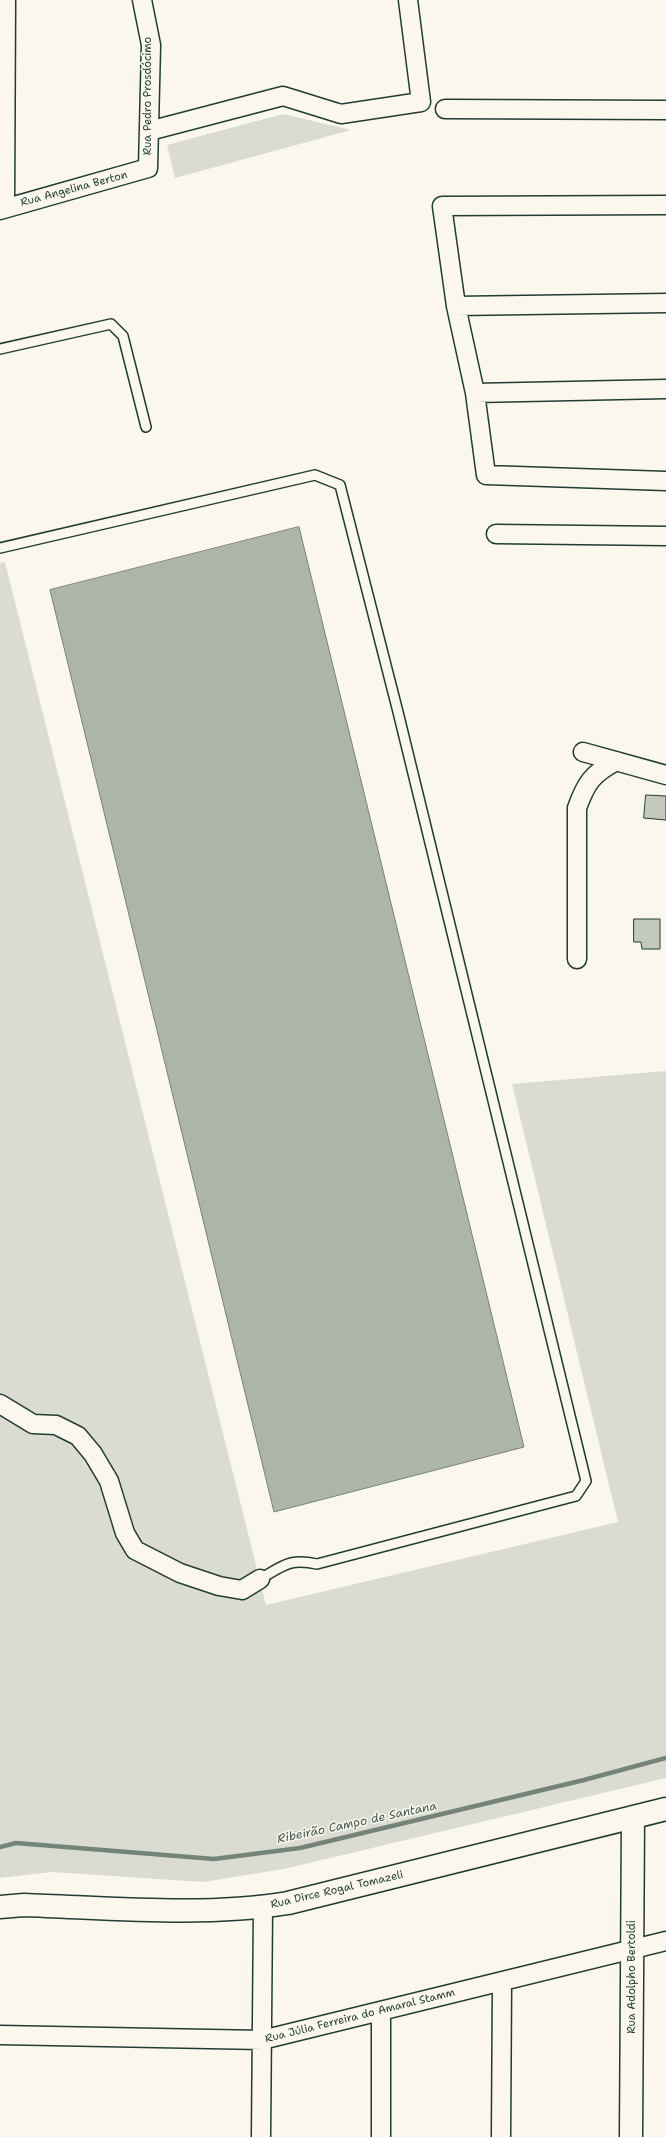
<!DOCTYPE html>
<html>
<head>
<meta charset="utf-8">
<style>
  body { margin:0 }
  canvas { display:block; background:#fbf7ec }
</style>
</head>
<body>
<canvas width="666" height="2137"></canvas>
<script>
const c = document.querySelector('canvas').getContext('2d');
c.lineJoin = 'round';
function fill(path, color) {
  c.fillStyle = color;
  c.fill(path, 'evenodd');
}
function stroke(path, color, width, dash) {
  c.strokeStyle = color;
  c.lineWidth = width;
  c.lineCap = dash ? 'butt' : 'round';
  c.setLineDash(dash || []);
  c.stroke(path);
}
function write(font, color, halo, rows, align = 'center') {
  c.font = font + ' "Shantell Sans",sans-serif';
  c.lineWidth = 3;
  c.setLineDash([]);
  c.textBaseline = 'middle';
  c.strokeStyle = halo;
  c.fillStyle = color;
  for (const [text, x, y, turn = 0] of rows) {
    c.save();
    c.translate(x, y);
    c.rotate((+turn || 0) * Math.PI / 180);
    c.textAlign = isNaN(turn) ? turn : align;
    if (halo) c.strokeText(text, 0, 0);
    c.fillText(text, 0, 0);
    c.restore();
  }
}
fill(new Path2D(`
  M283 114 351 130 175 178 167 145Z
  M5 562 266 1605 618 1522 512 1084 666 1071V1778L284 1869 203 1882 52 1872 0 1878V563Z`), '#dbdcd1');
const water = new Path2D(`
  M299 527 524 1447 274 1512 50 590Z`);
fill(water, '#adb4aa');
stroke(water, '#74847b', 1);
stroke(new Path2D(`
  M0 1847 16 1843 214 1859 300 1848 584 1780 666 1758`), '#74847b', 4.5);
const building = new Path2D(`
  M646 795 666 796V820L644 818Z
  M634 919H660V949H642L641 942H634Z`);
fill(building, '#c4c9be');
stroke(building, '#1f3d34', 1);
const service = new Path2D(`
  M0 349 111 324 123 336 146 427
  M0 548 315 475 340 485 398 712 586 1481 576 1496 317 1564C289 1558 283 1566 260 1579`);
const minor = new Path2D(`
  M445 109 666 110
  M149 131 283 96 341 114 421 102 408 0
  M666 205 442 206 456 306 475 393 486 475 666 481
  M5 208 6 0
  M0 210 148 168 151 45 142 0
  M456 306 666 303
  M475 393 666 389
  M496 534 666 536
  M583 752 666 775
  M577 959V808C586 783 592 774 616 761
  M0 1404 33 1424 56 1425 78 1436 93 1454 109 1481 125 1533 135 1550 180 1573 219 1586 242 1590 260 1579
  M0 2035 262 2040 666 1941
  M261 2137 263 1907
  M381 2137V2011
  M501 2137 502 1982`);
const tertiary = new Path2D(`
  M0 1907 24 1905C111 1908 202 1917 288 1903L666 1809
  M631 2137 633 1817`);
stroke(service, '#1f3d34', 12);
stroke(minor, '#1f3d34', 21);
stroke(tertiary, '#1f3d34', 25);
stroke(service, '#fbf7ec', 9);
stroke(minor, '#fbf7ec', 18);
stroke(tertiary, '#fbf7ec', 22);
write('11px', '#1f3d34', '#fbf7ec', [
  ["Rua Pedro Prosdócimo",148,96,-90],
  ["Rua Angelina Berton",74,189,-15],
  ["Rua Dirce Rogal Tomazeli",337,1890,-13],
  ["Rua Adolpho Bertoldi",632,1977,-90],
  ["Rua Júlia Ferreira do Amaral Stamm",360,2016,-14]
]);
write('italic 12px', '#425b52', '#fbf7ec', [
  ["Ribeirão Campo de Santana",357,1823,-12]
]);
</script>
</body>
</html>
